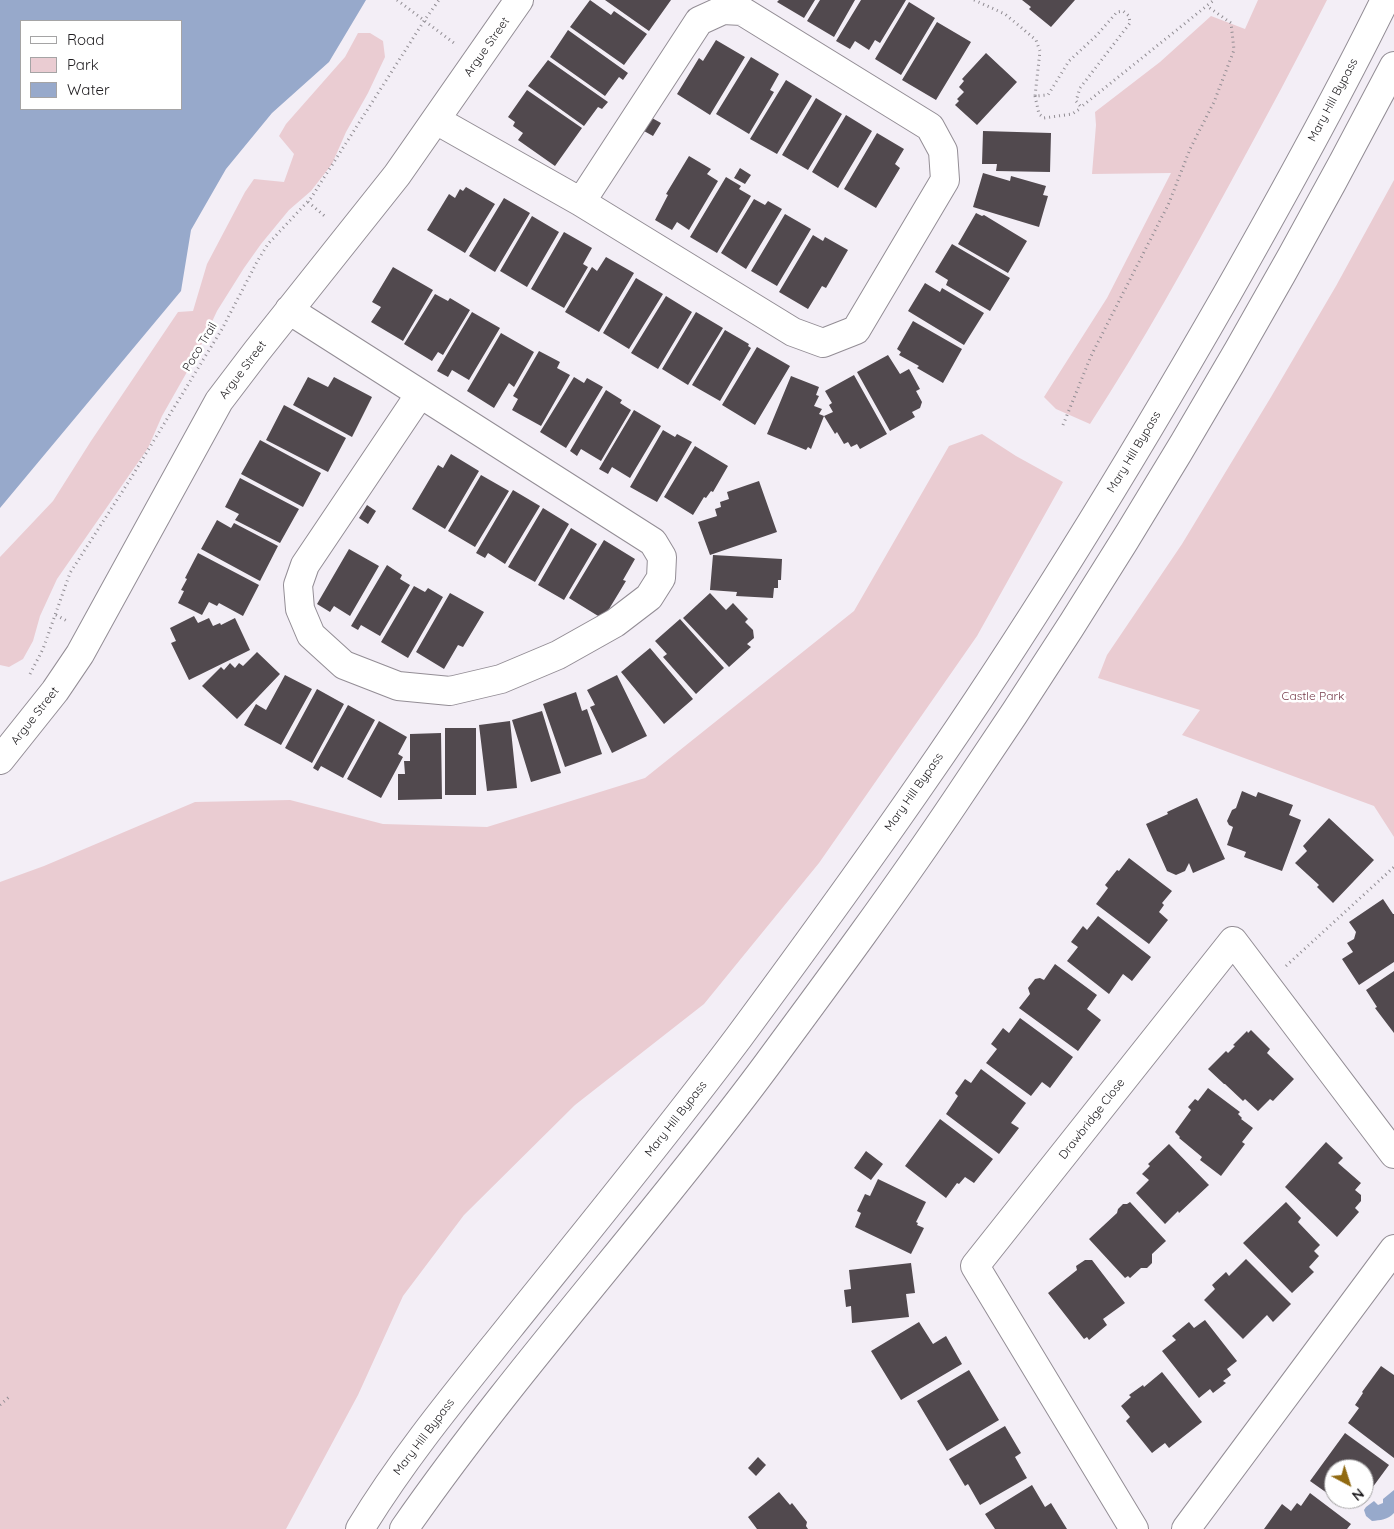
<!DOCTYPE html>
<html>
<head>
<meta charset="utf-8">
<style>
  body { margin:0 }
  #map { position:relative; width:1394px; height:1529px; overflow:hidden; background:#f3eef6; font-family:Quicksand,sans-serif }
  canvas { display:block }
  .legend { position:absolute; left:20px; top:20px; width:162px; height:90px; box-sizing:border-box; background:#fff; border:1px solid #a5a4a5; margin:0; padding:6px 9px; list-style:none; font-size:15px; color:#1e1c1f }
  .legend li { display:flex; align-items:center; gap:10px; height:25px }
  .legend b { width:25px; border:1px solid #a5a4a5 }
  .north { position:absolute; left:1324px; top:1459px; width:50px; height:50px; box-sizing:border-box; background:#fff; border:1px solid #a5a4a5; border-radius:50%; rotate:140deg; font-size:14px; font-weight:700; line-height:20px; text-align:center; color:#1e1c1f }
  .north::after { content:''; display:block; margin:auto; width:18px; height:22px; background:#916a12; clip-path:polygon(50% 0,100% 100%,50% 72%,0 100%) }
</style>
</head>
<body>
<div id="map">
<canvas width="1394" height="1529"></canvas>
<ul class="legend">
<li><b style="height:6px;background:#fff"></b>Road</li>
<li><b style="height:14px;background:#eaccd2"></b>Park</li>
<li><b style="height:14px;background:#97a9cb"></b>Water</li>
</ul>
<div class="north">N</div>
</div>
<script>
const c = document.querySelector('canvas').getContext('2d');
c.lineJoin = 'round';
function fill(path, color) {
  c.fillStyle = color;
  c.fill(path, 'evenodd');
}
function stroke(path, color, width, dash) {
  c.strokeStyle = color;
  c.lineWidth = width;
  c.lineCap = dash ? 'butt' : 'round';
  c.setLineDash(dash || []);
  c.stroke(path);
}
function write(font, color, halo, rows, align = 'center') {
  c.font = font + ' Quicksand,sans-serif';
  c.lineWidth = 5;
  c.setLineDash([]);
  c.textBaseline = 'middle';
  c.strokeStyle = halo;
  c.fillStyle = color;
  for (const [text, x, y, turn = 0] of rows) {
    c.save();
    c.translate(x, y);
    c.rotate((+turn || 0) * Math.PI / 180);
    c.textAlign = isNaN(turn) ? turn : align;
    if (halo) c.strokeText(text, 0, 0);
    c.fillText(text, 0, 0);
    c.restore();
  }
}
fill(new Path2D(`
  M1258 0H1327C1297 60 1265 119 1233 178 1188 261 1142 344 1090 424L1056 409 1044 397 1107 298 1171 173 1092 174 1096 125 1095 112 1160 62 1211 16 1245 29Z
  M358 33H370L383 41 385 57 368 93 346 132 332 164 311 191 289 210 261 244 244 268 217 311 196 356 162 416 148 448 57 579 40 616 33 641 23 659 9 667 0 665V557L53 501 91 441 178 312 193 311 207 264 245 192 254 179 284 182 294 154 279 136 286 124 345 57Z
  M1394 180V837L1374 806 1182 735 1200 710 1098 678 1107 655 1182 544 1271 397 1336 286Z
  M982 434 1016 456 1063 482 977 636 819 863 704 1004 575 1105 464 1215 403 1296 358 1395 286 1529H0V882L44 866 195 802 290 800 383 824 487 827 645 778 854 611 949 446Z`), '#eaccd2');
fill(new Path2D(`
  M0 0H366L329 62 272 113 226 169 191 230 181 291 0 508ZM21 21H181V109H21Z
  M1394 1490V1513C1388 1520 1380 1520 1372 1521L1366 1516 1364 1510 1366 1507 1374 1501 1378 1505 1383 1503V1499Z`), '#97a9cb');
fill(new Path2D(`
  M590 0 611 15 614 11 647 34 624 65 570 27Z
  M605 0H671L649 31Z
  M779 0H815L804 18 777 2Z
  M820 0H855L834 37 807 21Z
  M861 0H906L880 43 875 40 869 50 855 41 850 49 836 41Z
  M1022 0H1075L1051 27 1029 9 1031 7Z
  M909 2 935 18 901 75 875 59Z
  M937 22 971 42 936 100 902 80Z
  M568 30 628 73 623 80 619 77 605 96 550 57Z
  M716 40 745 57 710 115 677 94 699 58 703 61Z
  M986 53 1017 82 977 125 955 105 959 101 957 99 964 92 959 87 964 81 962 79Z
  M751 57 779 74 770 90 774 92 749 134 716 114Z
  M548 60 608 102 602 109 598 107 584 126 528 86Z
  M786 80 812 96 777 154 750 139Z
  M527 90 582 128 555 166 518 140 523 133 513 126 515 122 508 117Z
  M816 98 842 114 808 170 782 155Z
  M846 115 872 131 838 188 812 172Z
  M652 118 661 123 653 136 644 131Z
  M983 131 1051 133 1050 172 996 171 997 164H982Z
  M877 133 904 149 895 164 900 168 876 208 844 189Z
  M689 156 711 169 707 174 718 181 689 230 677 222 672 230 655 220 668 195 666 194Z
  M740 168 751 175 745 184 734 178Z
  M983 173 1010 181 1011 176 1046 186 1043 195 1048 196 1039 227 973 207Z
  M726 177 741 186 739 189 751 196 717 253 690 237Z
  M466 187 495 204 465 253 427 230 449 194 455 198 460 189 463 191Z
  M504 198 530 213 495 272 469 256Z
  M754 199 765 205 768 201 782 209 746 269 721 253Z
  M976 213 982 216 984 215 1027 241 1008 273 958 244Z
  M785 214 811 229 777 286 751 271Z
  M532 216 559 232 527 287 500 271Z
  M564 232 592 248 583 264 588 267 564 308 531 289Z
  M813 235 823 241 825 237 848 250 826 288 822 286 808 309 779 292Z
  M952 244 1010 278 990 311 946 285 948 280 935 272Z
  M606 257 634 273 599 332 565 312 592 267 597 271Z
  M393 267 433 290 403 341 371 322 381 307 372 302Z
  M636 278 663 294 629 349 603 333Z
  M925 283 940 292 942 288 984 313 964 345 908 311Z
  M435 294 448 301 450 298 470 310 443 355 438 352 432 361 404 344Z
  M666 296 692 312 658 369 631 353Z
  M472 312 500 328 469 380 452 370 448 377 437 371Z
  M696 312 723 328 688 385 662 369Z
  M913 321 962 349 943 383 917 368 919 366 899 355 901 352 897 349Z
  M725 330 749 344 748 346 751 348 720 401 692 385Z
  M501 333 534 352 514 387 509 383 494 408 467 391Z
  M757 347 790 366 755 425 722 405Z
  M539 351 560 362 557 368 570 375 541 426 512 410 518 399 513 396Z
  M888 355 900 374 909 369 920 389 916 391 922 402 920 408 912 412 915 417 890 431 857 372Z
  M854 375 887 434 860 449 857 444 851 447 848 442 844 444 837 432 835 434 824 416 833 412 829 405 832 403 825 391Z
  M791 376 819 387 816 395 819 396 814 406 822 409 819 414 824 416 811 449 808 447 806 450 767 434Z
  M308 377 328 387 334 377 372 397 352 437 293 405Z
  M574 377 584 383 587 378 603 387 566 448 540 432Z
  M606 390 622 400 620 403 631 410 601 461 581 449 577 456 570 451Z
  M284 405 346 438 328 472 266 440Z
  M634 410 661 426 630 478 612 467 608 474 599 469Z
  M663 430 675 437 677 434 692 442 657 502 630 487Z
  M260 440 321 473 303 507 241 474Z
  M695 446 728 466 713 492 711 491 706 498 704 497 693 515 664 497Z
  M451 454 479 471 445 529 412 509 438 465 443 468Z
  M481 475 509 491 475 547 448 531Z
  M240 478 299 509 280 543 235 520 239 514 225 507Z
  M759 481 777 532 710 555 698 522 717 516 715 509 721 507 720 502 729 499 727 492Z
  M513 490 540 506 505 564 488 553 485 558 476 553Z
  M367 505 376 511 368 524 359 518Z
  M543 508 569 524 535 582 508 567Z
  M217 520 231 528 234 523 278 546 260 581 201 549Z
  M571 528 597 544 564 600 538 585Z
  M604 540 635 559 623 580 626 581 603 619 569 598Z
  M349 549 379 566 350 616 334 606 330 612 317 604Z
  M198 553 259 585 243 616 219 603 217 606 209 602 202 615 178 603 184 591 181 590 187 579 185 578Z
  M713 555 782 559 781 580H778V588H774L773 598 736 596 737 592 710 590Z
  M387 565 402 575 400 579 410 585 380 636 361 625 358 630 351 626Z
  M414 586 425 592 428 588 443 597 408 658 381 642Z
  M450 593 484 612 463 647 458 645 444 669 416 652Z
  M710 593 726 610 733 603 748 619 745 622 753 630 754 638 747 644 751 647 729 667 683 618Z
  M194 616 198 623 209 618 213 626 220 623 221 625 235 618 250 650 189 680 171 643 176 641 170 628Z
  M680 619 724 668 696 694 663 657 667 654 655 641Z
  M650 648 693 699 664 724 621 672Z
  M257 652 280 674 237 719 202 686 221 667 224 670 230 663 235 668 239 663 243 666Z
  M285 675 312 689 281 745 244 725 256 704 266 710Z
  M617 675 647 736 612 753 590 707 595 705 587 690Z
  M317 689 344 704 312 763 285 748Z
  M576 692 582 711 587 709 602 754 565 767 543 704Z
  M348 705 375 720 343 778 321 766 318 771 313 768Z
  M542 711 561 773 531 782 512 720Z
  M379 721 407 737 398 754 403 757 381 798 347 779Z
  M510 721 517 788 487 791 479 725Z
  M445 728H476V795H445Z
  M441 733 442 799 398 800V774H405L404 761H410V734Z
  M1242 791 1256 797 1258 792 1293 805 1289 815 1301 820 1282 871 1244 857 1246 852 1227 845 1233 827 1229 825 1227 821 1232 810 1236 808Z
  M1197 798 1225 859 1193 873 1189 863 1185 871 1176 875 1167 871 1146 824 1168 814 1167 812Z
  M1329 818 1374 860 1333 903 1317 887 1319 885 1295 863 1307 851 1303 846Z
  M1129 858 1172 891 1162 903 1164 905 1159 912 1168 920 1149 944 1096 904 1108 888 1105 885 1117 870 1119 871Z
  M1383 899 1393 914H1394V962L1359 985 1342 959 1353 952 1347 943 1354 939 1356 932 1349 922Z
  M1098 916 1151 957 1132 981 1123 974 1109 994 1067 961 1078 947 1071 942 1083 926 1087 930Z
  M1055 964 1097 995 1087 1009 1101 1020 1078 1051 1019 1008 1030 994 1028 988 1035 979 1040 978 1044 980Z
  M1394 971V1033L1375 1008 1377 1007 1366 990Z
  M1020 1018 1073 1057 1050 1088 1042 1082 1031 1096 986 1063 997 1049 991 1044 1003 1028 1009 1033Z
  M1251 1030 1270 1049 1267 1053 1294 1079 1273 1101 1270 1099 1258 1111 1245 1099 1243 1101 1225 1084H1224L1208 1069 1226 1051 1228 1053 1235 1046 1233 1045 1247 1031 1248 1033Z
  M981 1069 1026 1103 1011 1123 1019 1128 999 1154 946 1114 958 1096 955 1093 965 1079 971 1083Z
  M1208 1088 1240 1112 1238 1114 1242 1118 1241 1119 1253 1128 1242 1142 1245 1144 1221 1176 1200 1160 1202 1157 1179 1138 1180 1137 1175 1132 1191 1110 1188 1107 1195 1099 1198 1101Z
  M940 1119 993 1159 974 1183 965 1177 959 1184 957 1183 946 1198 905 1166Z
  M1326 1142 1343 1158 1338 1163 1361 1183 1355 1190 1361 1195V1201L1355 1208 1359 1212 1337 1237 1285 1187Z
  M1169 1144 1209 1185 1179 1213 1178 1211 1165 1224 1136 1193 1149 1180 1142 1174 1150 1166 1148 1164Z
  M866 1151 883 1164 871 1180 854 1168Z
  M878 1179 926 1202 916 1222 918 1223 917 1225 924 1228 911 1254 855 1227 861 1213 857 1211 865 1194 870 1196Z
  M1130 1202 1166 1241 1152 1254V1263L1147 1268H1141L1130 1278 1128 1276 1125 1278 1089 1239 1117 1213 1118 1209 1123 1204H1127Z
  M1286 1202 1301 1218 1298 1222 1320 1245 1314 1251 1319 1256 1309 1267 1314 1272 1292 1293 1243 1243Z
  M1246 1259 1291 1304 1273 1322 1267 1315 1243 1339 1204 1300 1215 1289 1212 1285 1226 1272 1229 1276Z
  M1085 1260H1092L1125 1303 1103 1319 1107 1325 1089 1340 1087 1337 1084 1339 1048 1293 1077 1270 1076 1266Z
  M911 1263 915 1293 906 1294 909 1317 852 1323 851 1306 846 1307 844 1290 851 1289 849 1270Z
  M1205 1320 1237 1361 1227 1369 1231 1375 1223 1381 1226 1383 1213 1393 1210 1389 1199 1398 1162 1351 1176 1340 1172 1336 1189 1322 1194 1328Z
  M919 1322 933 1344 946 1336 962 1364 901 1400 871 1351Z
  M1381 1366 1394 1375V1458L1348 1423 1359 1408 1355 1405 1363 1393 1362 1392Z
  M969 1370 999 1420 947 1451 917 1401Z
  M1162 1372 1202 1422 1169 1448 1165 1443 1152 1453 1126 1421 1130 1417 1121 1406 1131 1397 1129 1395 1143 1385 1144 1387Z
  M1005 1426 1021 1453 1015 1457 1027 1478 980 1505 968 1484 965 1486 949 1459Z
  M1345 1433 1389 1465 1364 1499V1469H1334V1498L1310 1481Z
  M758 1457 766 1465 756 1476 748 1468Z
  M1032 1485 1045 1507 1051 1503 1067 1529H995L985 1514Z
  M779 1492 790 1505 792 1503 807 1522 806 1526 808 1529H757L748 1517Z
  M1310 1493 1351 1524 1347 1529H1264L1282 1504 1291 1511 1297 1503 1301 1506Z
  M1335 1499H1352L1346 1507Z`), '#51494e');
const minor = new Path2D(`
  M436 120 581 202 793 332 823 343 856 330 945 180 943 151 930 127 742 11 723 10 699 21 581 202
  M289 310 653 542 662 557 661 578 649 597 615 623 558 655 501 679 450 691 398 686 344 665 311 635 300 609 298 585 305 565 420 394
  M0 760 55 691 80 654 219 401 257 351 397 175 519 0
  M1134 1529 975 1266 1233 941 1394 1154
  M1186 1529 1394 1249`);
const highway = new Path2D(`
  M360 1529C403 1458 457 1393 509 1328 586 1232 665 1136 739 1037 801 953 863 868 923 781 1032 624 1132 460 1227 294 1282 197 1336 100 1385 0
  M404 1529C516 1368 649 1224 766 1066 831 978 896 890 957 799 1117 564 1263 318 1394 66`);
stroke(minor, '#938d95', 30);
stroke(highway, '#938d95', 30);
stroke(new Path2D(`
  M397 0 454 43
  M974 0 1005 14 1036 40 1040 51 1035 96 1048 95 1069 61 1096 36 1117 12 1123 11 1129 16 1130 23 1080 88 1076 101 1081 107 1214 0
  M1035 96 1039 114 1044 118 1072 114 1081 108
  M308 202 327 218
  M1063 425 1091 356 1169 203 1190 149 1214 102 1234 50 1231 23 1207 6
  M56 615 67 621
  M30 674 43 649 70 573 131 478 222 329 258 260 268 244 311 198 424 21 439 0
  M1286 966 1394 867
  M0 1405 9 1397`), '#918d93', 3, [1, 4]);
stroke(minor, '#fff', 28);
stroke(highway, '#fff', 28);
write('12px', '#1e1c1f', '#fff', [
  ["Argue Street",487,47,-55],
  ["Mary Hill Bypass",1333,100,-62],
  ["Poco Trail",200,347,-59],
  ["Argue Street",243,370,-53],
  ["Mary Hill Bypass",1134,452,-59],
  ["Argue Street",35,716,-52],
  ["Mary Hill Bypass",914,792,-55],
  ["Mary Hill Bypass",676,1119,-52],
  ["Drawbridge Close",1092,1119,-52],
  ["Mary Hill Bypass",424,1437,-53]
]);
write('12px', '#763b4a', '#fff', [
  ["Castle Park",1313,696]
]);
</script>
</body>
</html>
